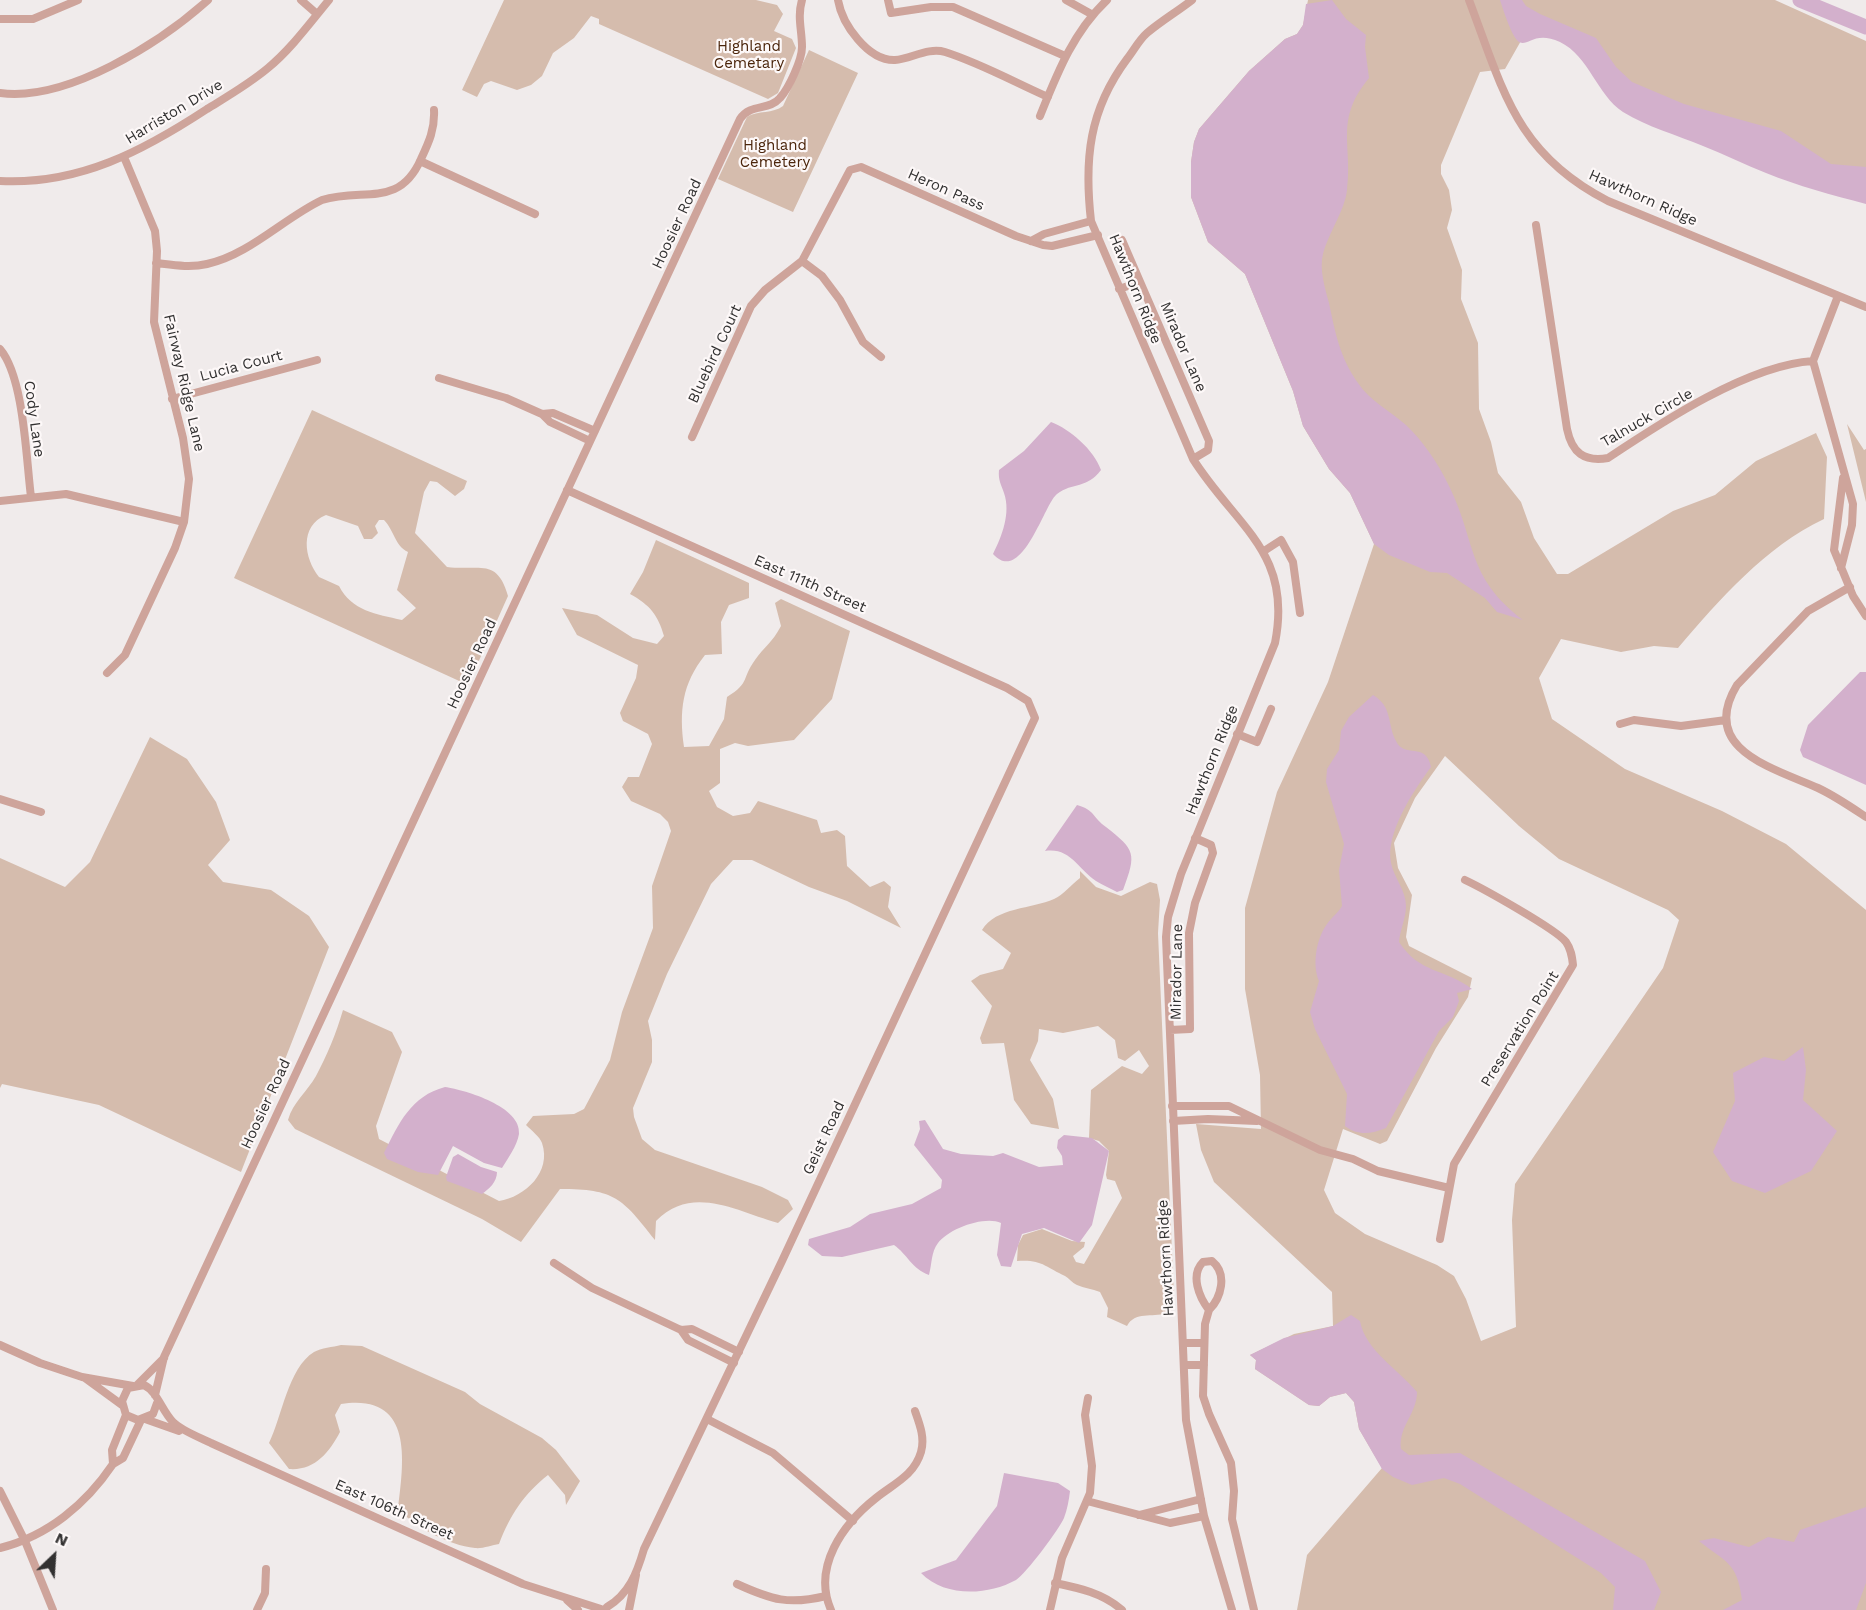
<!DOCTYPE html>
<html>
<head>
<meta charset="utf-8">
<style>
  body { margin:0 }
  #map { position:relative; width:1866px; height:1610px; overflow:hidden; background:#f0ebeb; font-family:"Work Sans",sans-serif }
  canvas { display:block }
  .north { position:absolute; left:24px; top:1526px; width:60px; height:60px; -webkit-text-stroke:4px #fdf8f8; paint-order:stroke; rotate:25deg; font-size:16px; font-weight:700; line-height:24px; text-align:center; color:#323131 }
  .north::after { content:''; display:block; margin:auto; width:21px; height:27px; background:#323131; clip-path:polygon(50% 0,100% 100%,50% 72%,0 100%) }
</style>
</head>
<body>
<div id="map">
<canvas width="1866" height="1610"></canvas>
<div class="north">N</div>
</div>
<script>
const c = document.querySelector('canvas').getContext('2d');
c.lineJoin = 'round';
function fill(path, color) {
  c.fillStyle = color;
  c.fill(path, 'evenodd');
}
function stroke(path, color, width, dash) {
  c.strokeStyle = color;
  c.lineWidth = width;
  c.lineCap = dash ? 'butt' : 'round';
  c.setLineDash(dash || []);
  c.stroke(path);
}
function write(font, color, halo, rows, align = 'center') {
  c.font = font + ' "Work Sans",sans-serif';
  c.lineWidth = 4.5;
  c.setLineDash([]);
  c.textBaseline = 'middle';
  c.strokeStyle = halo;
  c.fillStyle = color;
  for (const [text, x, y, turn = 0] of rows) {
    c.save();
    c.translate(x, y);
    c.rotate((+turn || 0) * Math.PI / 180);
    c.textAlign = isNaN(turn) ? turn : align;
    if (halo) c.strokeText(text, 0, 0);
    c.fillText(text, 0, 0);
    c.restore();
  }
}
fill(new Path2D(`
  M504 0H756L777 5 783 14 774 31 792 39 796 48 778 93 768 99 599 24V19L591 16 574 38 553 53 542 76 531 85 517 90 491 81 484 84 477 97 462 90Z
  M1308 0H1775L1866 41V195L1631 91 1565 38 1526 32 1505 69 1480 72 1441 165V174L1449 190 1452 210 1447 228 1462 270 1461 299 1478 343 1479 409 1491 442 1498 473 1521 502 1534 538 1557 574H1568L1673 511 1715 495 1756 461 1816 433 1827 457 1824 519C1765 547 1720 599 1678 648L1654 646 1621 652 1561 639 1539 678 1552 719 1625 769 1722 811 1786 844 1866 910V1610H1297L1307 1555 1382 1468 1359 1429 1354 1402 1346 1393 1330 1397 1319 1406 1309 1405 1255 1369 1256 1360 1250 1355 1294 1334 1333 1326 1332 1292 1214 1182 1201 1150 1196 1124 1261 1129 1260 1075 1245 989V908L1277 792 1328 682 1374 544 1350 493 1329 469 1303 426 1293 391 1245 274 1208 242 1191 197V162L1194 142 1199 129 1249 71 1285 39 1297 34 1303 25ZM1445 756 1519 826 1559 859 1668 910 1679 920 1663 968 1515 1184 1512 1220 1516 1327 1481 1341 1466 1299 1454 1276 1437 1265 1365 1234 1335 1213 1324 1190 1343 1129 1380 1144 1387 1141 1436 1048 1468 997 1472 978 1409 946 1406 937 1412 895 1398 868 1394 843 1415 798Z
  M809 50 858 73 793 212 718 179 747 117C758 110 773 114 783 106Z
  M312 410 467 481 464 489 455 496 437 482 430 481 424 492 415 533 447 567C480 571 497 557 508 596L468 685 234 578ZM326 515 358 526 364 539H372L378 533 375 526 379 520H384C394 530 395 546 408 552L397 590 416 608 402 620C376 614 352 611 339 586L319 577C304 558 299 526 326 515Z
  M1847 424 1864 450 1866 449V502Z
  M656 540 749 583V598L729 605 721 622 722 654 705 655C682 684 679 711 684 747L709 746 724 719 727 697C751 682 741 679 755 660 764 647 772 643 781 626L775 603 781 599 850 631 832 699 794 740 748 746 735 743 720 749V783L709 791 717 807 733 816 750 813 758 801 817 820 821 833 837 830 845 836 847 866 870 887 884 881 891 887 888 907 901 928 847 901 809 887 752 860H733L711 884 667 974 648 1021 652 1040V1062L633 1108 634 1117 642 1139 655 1150 762 1187 788 1200 793 1209 778 1223C736 1211 692 1184 656 1221L655 1240C622 1198 615 1189 560 1189L521 1242 482 1219 295 1129 288 1120C293 1102 307 1092 316 1076 327 1055 336 1034 343 1010L392 1032 402 1052 376 1126 379 1139 499 1201C525 1197 552 1172 542 1143 540 1137 531 1130 526 1125L533 1116 574 1114 584 1109 610 1060 622 1012 653 928 652 886 671 831 668 822 660 814 631 801 622 787 628 777H639L652 744 648 734 623 721 620 713 636 678 638 665 577 635 562 608 597 615 633 638 657 644 664 636C658 615 650 605 630 594L643 572Z
  M150 737 187 759 216 802 230 840 208 865 223 882 271 890 309 916 329 947 241 1172 99 1105 2 1084 0 1088V858L65 887 90 862Z
  M1080 871 1096 887 1121 896 1150 882 1157 884 1160 900 1158 933 1174 1297 1166 1313C1152 1318 1135 1311 1127 1326L1107 1317 1108 1308 1100 1292C1092 1289 1084 1288 1077 1285 1072 1283 1069 1278 1065 1276 1046 1267 1041 1259 1017 1261L1018 1245 1023 1235 1042 1229 1072 1241 1085 1242 1084 1247 1073 1256 1076 1262 1084 1264 1122 1198 1115 1181 1107 1179 1106 1175 1109 1151 1099 1141 1089 1138 1091 1090 1122 1066 1142 1074 1149 1066 1139 1050 1125 1061 1118 1058 1115 1040 1098 1026 1063 1033 1039 1029 1038 1041 1030 1060 1053 1099 1059 1129 1031 1124 1014 1100 1004 1043 982 1044 980 1038 992 1006 971 981 980 975 1003 969 1011 953 982 930C996 907 1032 909 1054 899 1063 895 1072 884 1080 878Z
  M341 1345 362 1346 465 1392 480 1404 542 1438 556 1450 580 1481 566 1505 565 1495 548 1475C524 1494 510 1515 499 1544 492 1545 482 1549 475 1548 448 1545 417 1528 398 1509 404 1460 414 1393 341 1404L335 1415 340 1432C329 1453 314 1471 289 1469L269 1443C282 1417 288 1368 314 1352 321 1348 333 1347 341 1345Z`), '#d5bcad');
fill(new Path2D(`
  M1332 0 1346 19 1366 35 1365 47 1369 78C1334 120 1353 145 1347 190 1345 210 1328 234 1323 254 1319 269 1325 288 1329 303 1335 332 1340 358 1358 383 1370 401 1390 411 1406 425 1422 440 1438 463 1448 484 1477 541 1465 576 1523 620L1497 612 1485 598 1447 573 1430 572 1389 555 1374 544 1350 493 1329 469 1303 426 1293 391 1245 274 1208 242 1191 197V162L1194 142 1199 129 1249 71 1285 39 1297 34 1303 25 1306 4Z
  M1500 0H1522L1526 6 1540 14 1596 38 1616 67 1632 82 1684 104 1781 131 1831 164 1866 167V204C1832 195 1798 186 1766 173 1745 165 1724 154 1703 146 1677 135 1647 127 1623 112 1597 95 1589 56 1560 42 1520 23 1525 77 1500 0Z
  M1051 422C1070 429 1094 450 1101 470 1087 489 1073 482 1057 494 1044 504 1022 586 993 554 1002 536 1011 513 1004 493 1001 484 998 480 999 470L1024 451Z
  M1860 672H1866V785L1803 757 1800 750 1808 725Z
  M1373 695C1393 707 1387 724 1396 741 1404 759 1426 741 1431 767 1414 790 1385 833 1391 863 1394 878 1406 890 1406 906 1406 918 1400 930 1399 942 1420 974 1444 968 1472 989L1457 993 1459 1001 1453 1017 1439 1031 1386 1128C1371 1134 1358 1136 1345 1126L1347 1094 1315 1029 1310 1012 1319 981C1312 965 1316 939 1327 924 1332 917 1338 913 1342 906L1339 870 1344 844 1326 782 1327 769 1339 750 1341 731 1349 717Z
  M1077 805C1095 810 1093 818 1106 827 1135 850 1137 853 1123 890L1117 892C1110 888 1102 885 1096 881 1078 869 1070 847 1045 851Z
  M1803 1047 1806 1070 1803 1100 1837 1131 1811 1171 1765 1193 1732 1181 1713 1152 1735 1101 1733 1073 1764 1057 1784 1061Z
  M445 1087C466 1090 522 1107 519 1134 517 1146 508 1158 502 1168L484 1163 453 1146 438 1175 418 1172 387 1159 384 1153C399 1123 411 1096 445 1087Z
  M925 1120 943 1149 961 1154 993 1156 1003 1153 1039 1167 1063 1165 1062 1156 1057 1148 1058 1140 1064 1135 1092 1138 1109 1151 1092 1225 1079 1243 1044 1228 1022 1234 1011 1267 1001 1266 997 1255 1001 1223C985 1215 948 1229 938 1243 931 1252 932 1264 929 1275 912 1269 907 1254 894 1245L842 1257 822 1256 808 1245 809 1239 850 1227 870 1214 912 1204 941 1188 942 1180 914 1145 920 1129 919 1121Z
  M458 1154 481 1167 497 1172C497 1182 489 1189 482 1194L447 1181 446 1177 453 1157Z
  M1351 1315 1360 1321C1365 1350 1398 1369 1417 1392 1417 1414 1398 1427 1401 1449L1409 1455 1460 1453 1645 1561 1661 1592 1654 1610H1613L1615 1587 1601 1573 1460 1484 1444 1478 1412 1485 1393 1477 1382 1469 1359 1429 1354 1402 1346 1393 1330 1397 1319 1406 1309 1405 1255 1369 1256 1360 1250 1355 1284 1338 1333 1326Z
  M1004 1473 1058 1483 1070 1491C1069 1500 1067 1510 1064 1518 1060 1528 1025 1575 1016 1580 987 1596 944 1597 921 1573L956 1560 997 1506Z
  M1866 1507V1583L1856 1610H1723L1742 1600C1737 1561 1726 1563 1699 1541L1714 1538 1749 1547 1768 1537 1794 1542 1800 1530Z`), '#d3b0cc');
stroke(new Path2D(`
  M1800 0 1866 27`), '#d3b0cc', 15);
stroke(new Path2D(`
  M301 0 317 14
  M838 0C842 24 868 61 895 60 911 59 928 47 945 52 980 63 1014 82 1048 97
  M888 0 891 13 931 7H953L1065 56
  M1066 0 1093 15
  M1192 0C1178 11 1161 21 1147 33 1139 40 1134 50 1127 59 1089 110 1084 159 1091 221L1193 459C1236 527 1293 552 1275 643L1181 874 1168 917 1166 937 1186 1420 1204 1516 1232 1610
  M1469 0C1503 90 1516 154 1608 201L1866 307
  M0 19H33L78 0
  M0 93C67 102 160 43 208 0
  M1040 116C1057 74 1073 32 1107 0
  M420 161 535 214
  M0 181C79 185 143 151 207 109 228 96 249 84 268 68 291 49 310 23 329 0
  M1536 225 1567 429C1572 453 1584 462 1608 458 1662 422 1748 365 1813 361
  M1122 240 1209 441 1208 450 1193 459
  M1031 241 1044 234 1091 221
  M802 261 822 276 840 300 863 342 881 357
  M156 263C173 265 190 268 207 264 249 255 284 218 322 200 363 187 399 209 421 159 429 142 435 129 434 110
  M1119 289 1140 282
  M1838 296 1813 361 1853 504 1852 525 1841 568
  M0 349C24 377 26 458 31 497
  M439 378 506 398 542 414 550 422 590 441
  M172 399 317 360
  M542 414 553 413 595 431
  M692 437 751 306 765 290 802 261 850 170 861 167 1016 236 1043 245 1052 246 1098 235
  M1843 478 1834 550 1853 596 1866 616
  M567 490 1007 688 1028 701 1035 718 782 1261 644 1549C637 1573 629 1594 607 1607
  M0 501 66 494 184 522
  M1264 551 1281 540 1293 562 1300 613
  M1850 587 1808 611 1737 685C1698 749 1773 768 1818 788 1835 796 1851 807 1866 817
  M107 673 125 655 175 548 184 522 189 479 183 438 154 322 157 251 155 231 124 157
  M1620 724 1634 720 1681 726 1726 720
  M1237 734 1257 742 1271 709
  M0 799 41 812
  M1170 1030 1190 1029 1189 933 1195 903 1213 853 1211 845 1195 838
  M1172 1106H1229L1320 1150 1353 1159 1378 1171 1449 1188
  M1173 1121 1208 1119 1257 1121
  M1440 1239 1454 1164 1573 965C1572 956 1571 949 1566 942 1556 929 1482 888 1465 880
  M1212 1261C1228 1274 1221 1298 1209 1310 1199 1297 1190 1275 1203 1262Z
  M554 1263 592 1288 681 1330 692 1329 739 1352
  M1209 1310 1205 1324 1203 1396 1209 1414 1231 1463 1234 1491 1232 1519 1254 1610
  M681 1330 688 1340 734 1363
  M1183 1343H1204
  M0 1345 40 1363 82 1377 133 1386
  M1184 1365H1204
  M85 1378 122 1405
  M137 1385 164 1358
  M155 1395 164 1357 740 119C751 103 769 111 780 98 789 88 802 60 802 47 802 30 797 17 802 0
  M157 1403 153 1414 138 1420 126 1415 122 1401 128 1388 144 1385C157 1391 162 1411 173 1422 182 1431 199 1437 211 1443L523 1584 601 1609
  M126 1415 112 1450 113 1464 123 1458 141 1420
  M145 1419 179 1431
  M707 1419 773 1453 853 1521
  M0 1491 25 1541 53 1610
  M1087 1501 1170 1523 1204 1516
  M1139 1515 1201 1499
  M0 1548C48 1536 86 1504 113 1464
  M1055 1583C1079 1588 1103 1593 1122 1610
  M737 1584C772 1600 789 1605 826 1596
  M567 1600 578 1610
  M257 1610 265 1593 266 1569
  M629 1610 636 1575
  M831 1610C812 1567 843 1524 876 1498 893 1484 914 1476 921 1452 925 1438 920 1425 915 1411
  M1050 1610 1062 1558 1090 1493 1092 1466 1085 1415 1088 1398`), '#cea49b', 8);
write('15px', '#4b250b', '#fdf8f8', [
  ["Highland",749,47],
  ["Cemetary",749,64],
  ["Highland",775,146],
  ["Cemetery",775,163]
]);
write('15px', '#323131', '#fdf8f8', [
  ["Harriston Drive",174,112,-31],
  ["Heron Pass",946,190,24],
  ["Hawthorn Ridge",1643,198,24],
  ["Hoosier Road",677,224,-65],
  ["Hawthorn Ridge",1135,289,68],
  ["Mirador Lane",1183,347,67],
  ["Bluebird Court",715,354,-65],
  ["Lucia Court",241,366,-15],
  ["Fairway Ridge Lane",184,383,77],
  ["Talnuck Circle",1647,418,-30],
  ["Cody Lane",34,419,82],
  ["East 111th Street",810,584,24],
  ["Hoosier Road",472,664,-65],
  ["Hawthorn Ridge",1212,760,-68],
  ["Mirador Lane",1177,972,-89],
  ["Preservation Point",1520,1029,-58],
  ["Hoosier Road",266,1104,-65],
  ["Geist Road",824,1138,-65],
  ["Hawthorn Ridge",1166,1258,-93],
  ["East 106th Street",394,1510,24]
]);
</script>
</body>
</html>
